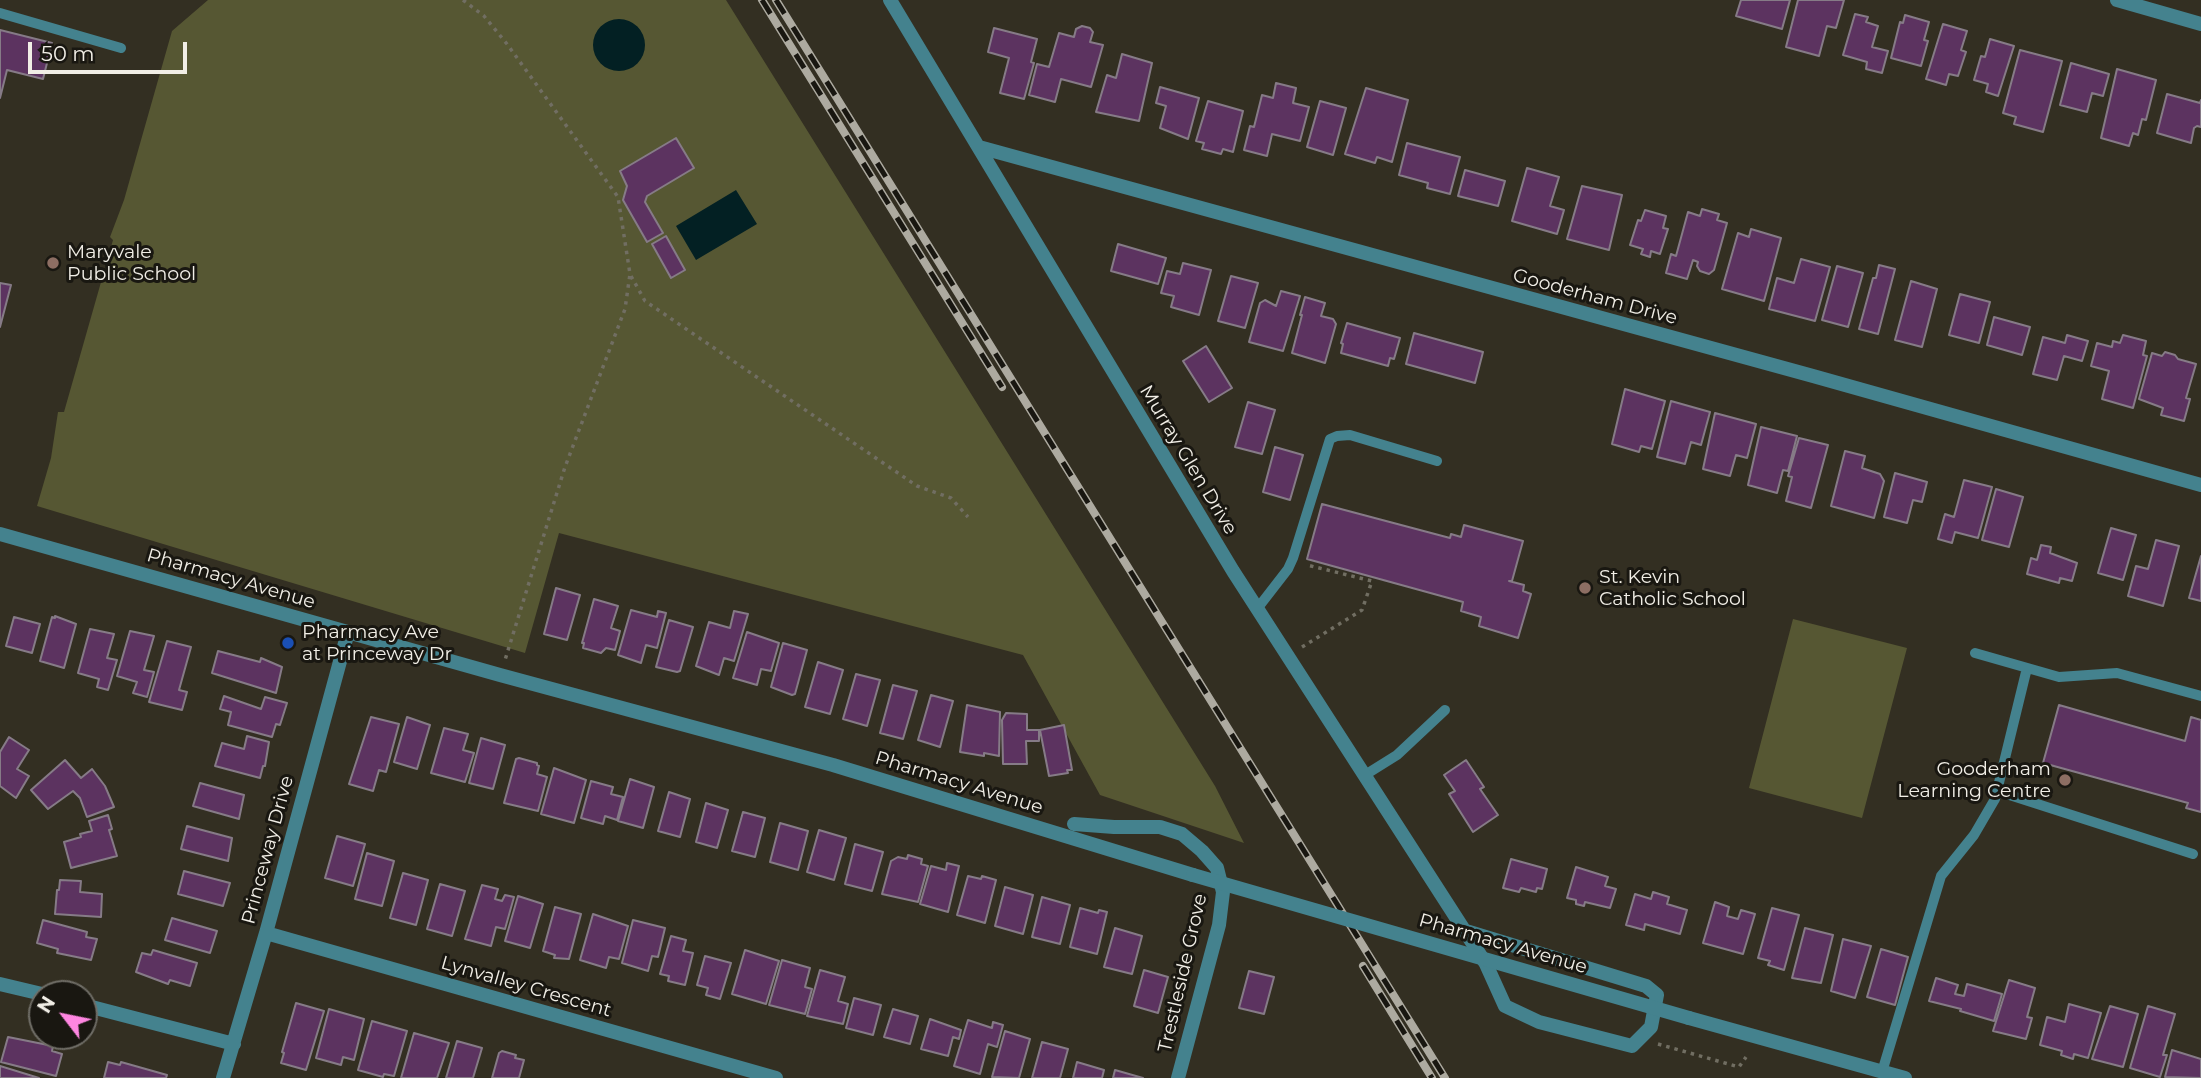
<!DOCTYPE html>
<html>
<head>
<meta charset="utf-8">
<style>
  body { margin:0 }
  #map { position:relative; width:2201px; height:1078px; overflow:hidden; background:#332f22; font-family:Montserrat,sans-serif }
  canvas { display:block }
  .north { position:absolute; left:28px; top:980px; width:70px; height:70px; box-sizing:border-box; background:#191711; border:2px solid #6f6d66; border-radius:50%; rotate:302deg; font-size:19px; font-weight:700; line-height:28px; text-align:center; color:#f1eee6 }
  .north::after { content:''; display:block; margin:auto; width:24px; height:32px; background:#fe86e1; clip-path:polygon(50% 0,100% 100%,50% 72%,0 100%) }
  .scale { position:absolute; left:28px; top:42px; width:159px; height:32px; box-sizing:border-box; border:4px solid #f1eee6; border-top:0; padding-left:9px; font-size:21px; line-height:24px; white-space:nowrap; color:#f1eee6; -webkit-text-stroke:5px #191711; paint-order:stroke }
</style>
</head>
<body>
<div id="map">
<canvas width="2201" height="1078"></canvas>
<div class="north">N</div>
<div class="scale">50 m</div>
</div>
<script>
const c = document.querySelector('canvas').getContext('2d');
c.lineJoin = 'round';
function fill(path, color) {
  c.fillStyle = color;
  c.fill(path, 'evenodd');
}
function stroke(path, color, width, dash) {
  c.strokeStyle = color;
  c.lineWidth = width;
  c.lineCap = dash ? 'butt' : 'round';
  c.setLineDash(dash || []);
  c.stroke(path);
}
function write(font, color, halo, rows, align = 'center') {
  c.font = font + ' Montserrat,sans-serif';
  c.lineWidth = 6;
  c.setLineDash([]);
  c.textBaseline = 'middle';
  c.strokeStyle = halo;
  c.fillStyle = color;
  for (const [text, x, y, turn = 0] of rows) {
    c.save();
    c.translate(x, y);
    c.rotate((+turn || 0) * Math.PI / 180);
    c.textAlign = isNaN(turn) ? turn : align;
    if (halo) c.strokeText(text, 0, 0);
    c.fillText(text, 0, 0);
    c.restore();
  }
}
fill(new Path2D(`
  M208 0H726L1215 786 1244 843 1100 795 1023 655 559 533 525 653 37 506 51 458 58 412H64L113 240 110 237 124 200 172 31Z
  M1793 619 1907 648 1862 818 1749 788Z`), '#565733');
fill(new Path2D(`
  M593 45a26 26 0 1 1 52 0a26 26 0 1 1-52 0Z
  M736 190 757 224 696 260 676 226Z`), '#032023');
const building = new Path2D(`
  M1741 0H1790L1782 29 1736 16Z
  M1798 0H1844L1836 28 1827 26 1819 56 1786 47Z
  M1855 14 1868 17 1866 22 1878 26 1872 47 1888 51 1882 73 1866 69 1867 62 1843 55Z
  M1905 15 1929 22 1924 40 1928 41 1921 66 1891 58 1900 22 1903 23Z
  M1943 24 1967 31 1961 50 1966 52 1958 76 1949 74 1946 85 1926 79Z
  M1082 26 1090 28 1093 32 1090 42 1103 45 1091 87 1061 79 1055 102 1029 95 1037 64 1049 67 1059 33 1074 37 1076 29Z
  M994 28 1037 39 1031 62 1034 63 1024 99 1000 93 1009 58 988 52Z
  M0 30 52 43 43 79 7 70 0 98Z
  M1990 39 2014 46 1998 96 1986 92 1988 84 1974 80 1981 56 1985 57Z
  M2020 50 2062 61 2043 132 2014 124 2016 117 2003 113Z
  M1122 54 1152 63 1139 121 1096 112 1107 75 1116 78Z
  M2071 63 2109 74 2103 96 2092 93 2087 112 2060 105Z
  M2117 69 2156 80 2146 120 2142 119 2138 135 2133 133 2129 146 2101 138Z
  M1276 83 1296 88 1293 103 1309 107 1300 141 1272 134 1267 156 1244 150 1250 126 1254 127 1262 95 1273 98Z
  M1160 87 1199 98 1188 139 1160 128 1166 106 1156 103Z
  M1366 88 1408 100 1392 162 1377 157 1375 163 1345 154Z
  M2167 94 2200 103 2201 100V127L2197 126 2194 128 2191 143 2157 133Z
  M1208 101 1243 111 1233 152 1223 149 1221 154 1202 149 1204 143 1196 141Z
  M1320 101 1346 108 1333 155 1307 147Z
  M676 138 694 168 647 196 645 202 663 233 647 242 623 200 627 186 620 171Z
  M1407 143 1460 157 1450 194 1427 188 1428 183 1399 175Z
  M1527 168 1559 177 1550 206 1564 210 1557 234 1512 221Z
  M1465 170 1505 181 1498 206 1458 196Z
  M1582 186 1622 195 1609 250 1567 239Z
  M1702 209 1719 214 1717 220 1727 223 1714 270 1709 274 1700 271 1697 266 1698 262 1693 260 1687 279 1666 273 1671 254 1676 256 1688 212 1700 216Z
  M1645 210 1666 216 1663 228 1668 229 1660 254 1651 251 1650 257 1641 254 1643 249 1630 245 1638 220 1641 221Z
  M1751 229 1781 238 1764 301 1722 289 1738 233 1749 237Z
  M666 236 685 270 671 278 652 244Z
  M1118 244 1166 258 1158 284 1111 271Z
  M1801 259 1830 267 1815 321 1769 309 1777 278 1794 283Z
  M1183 263 1211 270 1199 315 1171 307 1174 296 1161 293 1167 271 1180 274Z
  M1879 265 1895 269 1878 334 1859 329 1873 278H1876Z
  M1837 266 1863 273 1848 327 1822 320Z
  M1231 276 1258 283 1245 328 1218 321Z
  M1911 281 1937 289 1922 347 1895 340Z
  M0 283 11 285 0 327Z
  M1281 291 1300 296 1283 351 1249 342 1260 303 1265 300 1276 306Z
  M1960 294 1990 302 1979 343 1949 335Z
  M1305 297 1325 303 1321 316 1333 319 1336 324 1325 363 1292 353 1302 315H1300Z
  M1994 317 2030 327 2022 355 1987 345Z
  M1347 323 1400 338 1394 359 1390 358 1388 366 1341 353 1343 344 1341 343Z
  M1414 333 1483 352 1475 383 1406 364Z
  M2067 335 2088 341 2082 361 2064 356 2057 380 2033 374 2043 337 2065 343Z
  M2123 335 2146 341 2143 355 2147 356 2133 408 2102 399 2109 371 2091 366 2097 343 2112 347 2113 341 2120 343Z
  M1206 346 1232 388 1209 402 1183 361Z
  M2165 352 2175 355 2178 359 2196 364 2186 398 2190 399 2184 421 2161 415 2163 408 2139 399 2152 353 2162 356Z
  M1625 389 1665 401 1652 449 1641 446 1639 452 1612 444Z
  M1671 401 1710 412 1701 445 1691 442 1685 464 1657 457Z
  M1248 402 1275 410 1262 454 1235 447Z
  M1715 413 1756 424 1747 458 1736 455 1730 476 1703 469Z
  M1761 427 1797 436 1788 471 1783 470 1777 493 1748 485Z
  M1799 438 1828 445 1811 508 1786 501 1792 477 1788 476Z
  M1275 447 1303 455 1290 500 1263 492Z
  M1845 451 1865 456 1862 468 1880 474 1884 481 1874 518 1831 506Z
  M1895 473 1927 482 1922 502 1913 500 1907 523 1884 517Z
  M1964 480 1992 487 1978 538 1955 532 1952 543 1938 539 1945 514 1954 517Z
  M1996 489 2023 497 2009 547 1982 540Z
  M1322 504 1450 538 1451 534 1461 537 1464 525 1523 541 1512 581H1509L1524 585 1523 591 1531 594 1518 638 1479 626 1481 617 1461 611 1463 602 1307 559Z
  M2111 528 2136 535 2123 580 2098 573Z
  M2156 540 2179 546 2163 606 2128 596 2136 566 2148 569Z
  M2041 545 2051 547 2050 553 2077 563 2072 581 2060 578 2059 583 2027 574 2031 558 2037 560Z
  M2201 556V601L2189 598Z
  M556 588 580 595 567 640 544 634Z
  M594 599 618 606 611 628 620 631 615 650 606 648 601 653 583 648 584 643H582Z
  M631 610 657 617 658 611 666 613 657 648 646 645 641 663 618 655Z
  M734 611 748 614 734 661 724 658 719 675 696 666 709 622 730 628Z
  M55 616 76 624 64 668 40 661 52 617 55 618Z
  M14 617 40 624 32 653 6 646Z
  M669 620 693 627 680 671 677 672 656 667Z
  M90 629 114 634 107 658 117 660 108 690 97 687 99 679 78 673Z
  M130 631 154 636 144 670 154 672 147 697 133 693 137 682 117 676Z
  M747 632 779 643 771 671 761 669 757 685 733 678Z
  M167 641 191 647 179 690 187 692 182 710 149 702Z
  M783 643 807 650 795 694 792 695 771 687Z
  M218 651 260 662 261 658 282 667 276 693 212 673Z
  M818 662 843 670 830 714 805 707Z
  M856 674 880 680 867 726 843 719Z
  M893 685 917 691 903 739 880 733Z
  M931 695 953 701 940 747 918 740Z
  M224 696 261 709 265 697 287 703 280 725 276 724 272 737 228 725 231 712 220 709Z
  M967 705 1000 712 999 756 984 753V756L960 752Z
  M2059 705 2185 741 2191 717 2201 720V812L2186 808 2188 803 2043 763Z
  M1006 713 1027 714V730H1039V741H1026L1027 764H1003L1002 720Z
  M371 717 399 724 386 772 379 770 373 791 349 784Z
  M407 717 430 725 417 769 394 762Z
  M1064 725 1072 770H1067L1068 773 1049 776 1040 730Z
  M444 728 468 734 463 750 474 753 465 782 431 773Z
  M247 736 269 742 265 766H263L260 778 215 766 222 743 244 749Z
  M9 737 29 750 17 769 29 776 16 798 0 786V752Z
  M481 738 505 745 493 789 469 783Z
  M519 758 537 763V765L539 766 537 774 547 777 538 811 504 803 516 759Z
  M65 760 81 778 92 769 105 786 114 807 87 817 80 798 73 791 48 809 31 790Z
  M1466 760 1484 787 1480 789 1498 815 1473 832 1449 794 1455 791 1444 775Z
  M554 768 586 780 574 823 541 814Z
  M630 779 654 787 643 828 618 821Z
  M591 781 613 787 611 794 623 797 617 820 605 816 603 824 581 818Z
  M200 783 244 795 239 819 193 806Z
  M669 792 690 799 680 837 658 831Z
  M706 803 728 810 717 848 696 842Z
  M743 812 765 818 755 857 732 851Z
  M108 815 112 829 109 830 117 856 71 868 64 842 81 837 80 834 92 831 89 821Z
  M780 823 808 831 798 870 770 862Z
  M187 826 232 838 228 861 181 849Z
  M819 830 846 838 834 880 807 872Z
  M337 836 365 844 353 886 325 878Z
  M855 844 883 852 872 891 845 884Z
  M367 853 394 861 382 906 355 899Z
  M908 855 922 859 921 864 928 866 918 902 882 894 891 861 898 857 907 859Z
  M1511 859 1547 869 1542 889 1537 888 1536 892 1521 888 1519 892 1503 888Z
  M947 863 959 866 948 912 920 904 931 866 946 870Z
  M1576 867 1608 877 1605 886 1616 889 1610 908 1585 902 1584 906 1576 904V900L1567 898Z
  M184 871 230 883 223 906 178 894Z
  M403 873 428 880 416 925 390 918Z
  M968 876 981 879 982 876 996 880 985 923 957 915Z
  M60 880 81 881 80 892 102 894 101 917 55 914 57 890H59Z
  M440 884 465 891 452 936 427 929Z
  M482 885 498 889 495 899 502 901 505 895 514 897 505 929 496 927 491 946 465 939Z
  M1005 887 1033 895 1023 934 995 926Z
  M1653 892 1669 897 1667 904 1687 910 1680 934 1645 924 1644 930 1626 925 1635 894 1651 899Z
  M518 896 543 904 530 948 505 941Z
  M1042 897 1070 905 1060 944 1032 937Z
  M1715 902 1729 907 1727 916 1738 919 1741 910 1755 914 1743 954 1703 943Z
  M555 907 581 914 569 959 554 958 555 955 543 951Z
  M1080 908 1098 913 1099 910 1107 912 1097 954 1070 947Z
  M1772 908 1799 915 1784 970 1768 965 1770 961 1758 958Z
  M593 914 628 926 619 959 609 957 606 968 580 960Z
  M172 918 217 931 210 953 165 940Z
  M43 920 87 932 86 937 97 939 91 960 57 953 58 949 37 943Z
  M633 920 665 928 658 957 652 956 648 971 622 963Z
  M1115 928 1142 936 1132 974 1104 967Z
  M1805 928 1833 935 1821 983 1792 978Z
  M671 936 686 940 683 951 693 953 685 985 668 981 669 976 660 974Z
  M1843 939 1871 946 1855 998 1831 991Z
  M1881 949 1908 957 1895 1005 1867 997Z
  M153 950 197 963 190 986 170 980 168 984 136 972 142 953 151 955Z
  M745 950 779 961 766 1004 732 994Z
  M705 956 731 963 720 999 706 995 708 988 697 985Z
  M782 960 810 968 805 987 812 989 805 1014 769 1005Z
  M820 970 845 977 838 1001 848 1004 843 1024 807 1016Z
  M1144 970 1168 977 1158 1013 1134 1006Z
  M1249 971 1274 977 1264 1014 1239 1008Z
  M1936 978 1958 985 1955 994 1964 996 1967 984 2002 994 1994 1021 1960 1011 1961 1009 1929 1001Z
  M2009 980 2035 988 2027 1017 2032 1018 2026 1039 1993 1031Z
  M854 998 881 1005 873 1035 846 1028Z
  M296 1003 324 1011 306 1070 281 1063 284 1053 282 1052Z
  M2069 1004 2101 1013 2088 1058 2074 1054 2073 1059 2061 1055 2062 1051 2040 1045 2047 1017 2065 1022Z
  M2110 1006 2138 1014 2123 1067 2092 1059Z
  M2148 1006 2175 1014 2163 1055H2167L2160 1077 2130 1068Z
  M329 1009 364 1019 354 1060 343 1057 341 1065 316 1058Z
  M893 1009 918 1016 910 1044 884 1037Z
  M930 1019 961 1030 959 1039 953 1037 948 1056 921 1049Z
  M968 1020 992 1028 993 1022 1003 1025 997 1047 988 1044 980 1074 954 1066Z
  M372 1021 407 1031 394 1076 384 1074 383 1077 358 1070Z
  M1005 1031 1030 1039 1019 1078 992 1077Z
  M414 1033 449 1043 437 1078H401Z
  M8 1037 53 1046 52 1051 62 1054 56 1076 1 1062Z
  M457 1041 482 1048 473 1078H446Z
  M1042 1042 1068 1049 1060 1078H1032Z
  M2172 1050 2201 1059V1078L2165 1077Z
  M502 1051 516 1055 515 1058 524 1060 519 1078H492L499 1053Z
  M108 1062 120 1065 121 1062 167 1075 166 1078H104Z
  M1077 1062 1104 1070 1102 1078H1073Z
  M0 1066 39 1078H0Z
  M1115 1070 1143 1078H1113Z`);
fill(building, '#5c3360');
stroke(building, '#867b87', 2);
stroke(new Path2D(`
  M463 0 484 16 507 44 618 197 630 274 625 309 565 467 505 660
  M631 276 645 301 917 486 951 498 968 517
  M1302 647 1362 610 1372 581 1307 565
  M1658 1044 1739 1067 1746 1057`), '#716e62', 3.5, [3.5, 5]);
stroke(new Path2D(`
  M0 13 121 48
  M1257 609 1288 569 1293 558 1330 439 1337 436 1350 435 1437 461
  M1975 653 2059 677 2117 673 2201 696
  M1365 775 1397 755 1445 710
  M1997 791 2193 854
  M1882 1072 1941 876 1974 835 1995 799 2027 668`), '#44828e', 10);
stroke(new Path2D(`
  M890 0 1233 571 1486 964 1505 1006 1539 1022 1632 1046 1651 1027 1657 995 1646 986 1466 931
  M2117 0 2201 24
  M979 147 1813 376 2201 485
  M1074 824 1114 827H1160L1182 834 1202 851 1217 868 1223 892 1219 925 1178 1078
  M266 933 776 1078
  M0 984 42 994
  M84 1005 234 1044
  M223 1078 266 933 348 632`), '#44828e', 14);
stroke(new Path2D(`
  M0 534 500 675 833 765 1193 875
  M1689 1018 1905 1078`), '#44828e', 14);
const rail = new Path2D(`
  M762 0 1002 387
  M776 0 1445 1078
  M1363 966 1432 1078`);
stroke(rail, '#adaaa0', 8);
stroke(rail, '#191711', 5, [16]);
stroke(new Path2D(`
  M1193 875 1689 1018`), '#44828e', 14);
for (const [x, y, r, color] of [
  [53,263,7,"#8d6e63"],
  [1585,588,7,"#8d6e63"],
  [288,643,7,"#1a4fb4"],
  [2065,780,7,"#8d6e63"]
]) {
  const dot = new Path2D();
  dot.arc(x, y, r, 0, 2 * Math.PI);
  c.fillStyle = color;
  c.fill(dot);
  stroke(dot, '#191711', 2.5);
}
write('19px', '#f1eee6', '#191711', [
  ["Maryvale",67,252],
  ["Public School",67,274],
  ["St. Kevin",1599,577],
  ["Catholic School",1599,599],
  ["Pharmacy Ave",302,632],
  ["at Princeway Dr",302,654],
  ["Gooderham",2051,769,"right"],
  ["Learning Centre",2051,791,"right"]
], 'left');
write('19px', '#f1eee6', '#191711', [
  ["Gooderham Drive",1595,297,15],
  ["Murray Glen Drive",1188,460,59],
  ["Pharmacy Avenue",231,579,16],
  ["Pharmacy Avenue",959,783,17],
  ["Princeway Drive",268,850,-75],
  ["Pharmacy Avenue",1503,944,16],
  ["Trestleside Grove",1183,973,-77],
  ["Lynvalley Crescent",526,987,16]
]);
</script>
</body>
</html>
